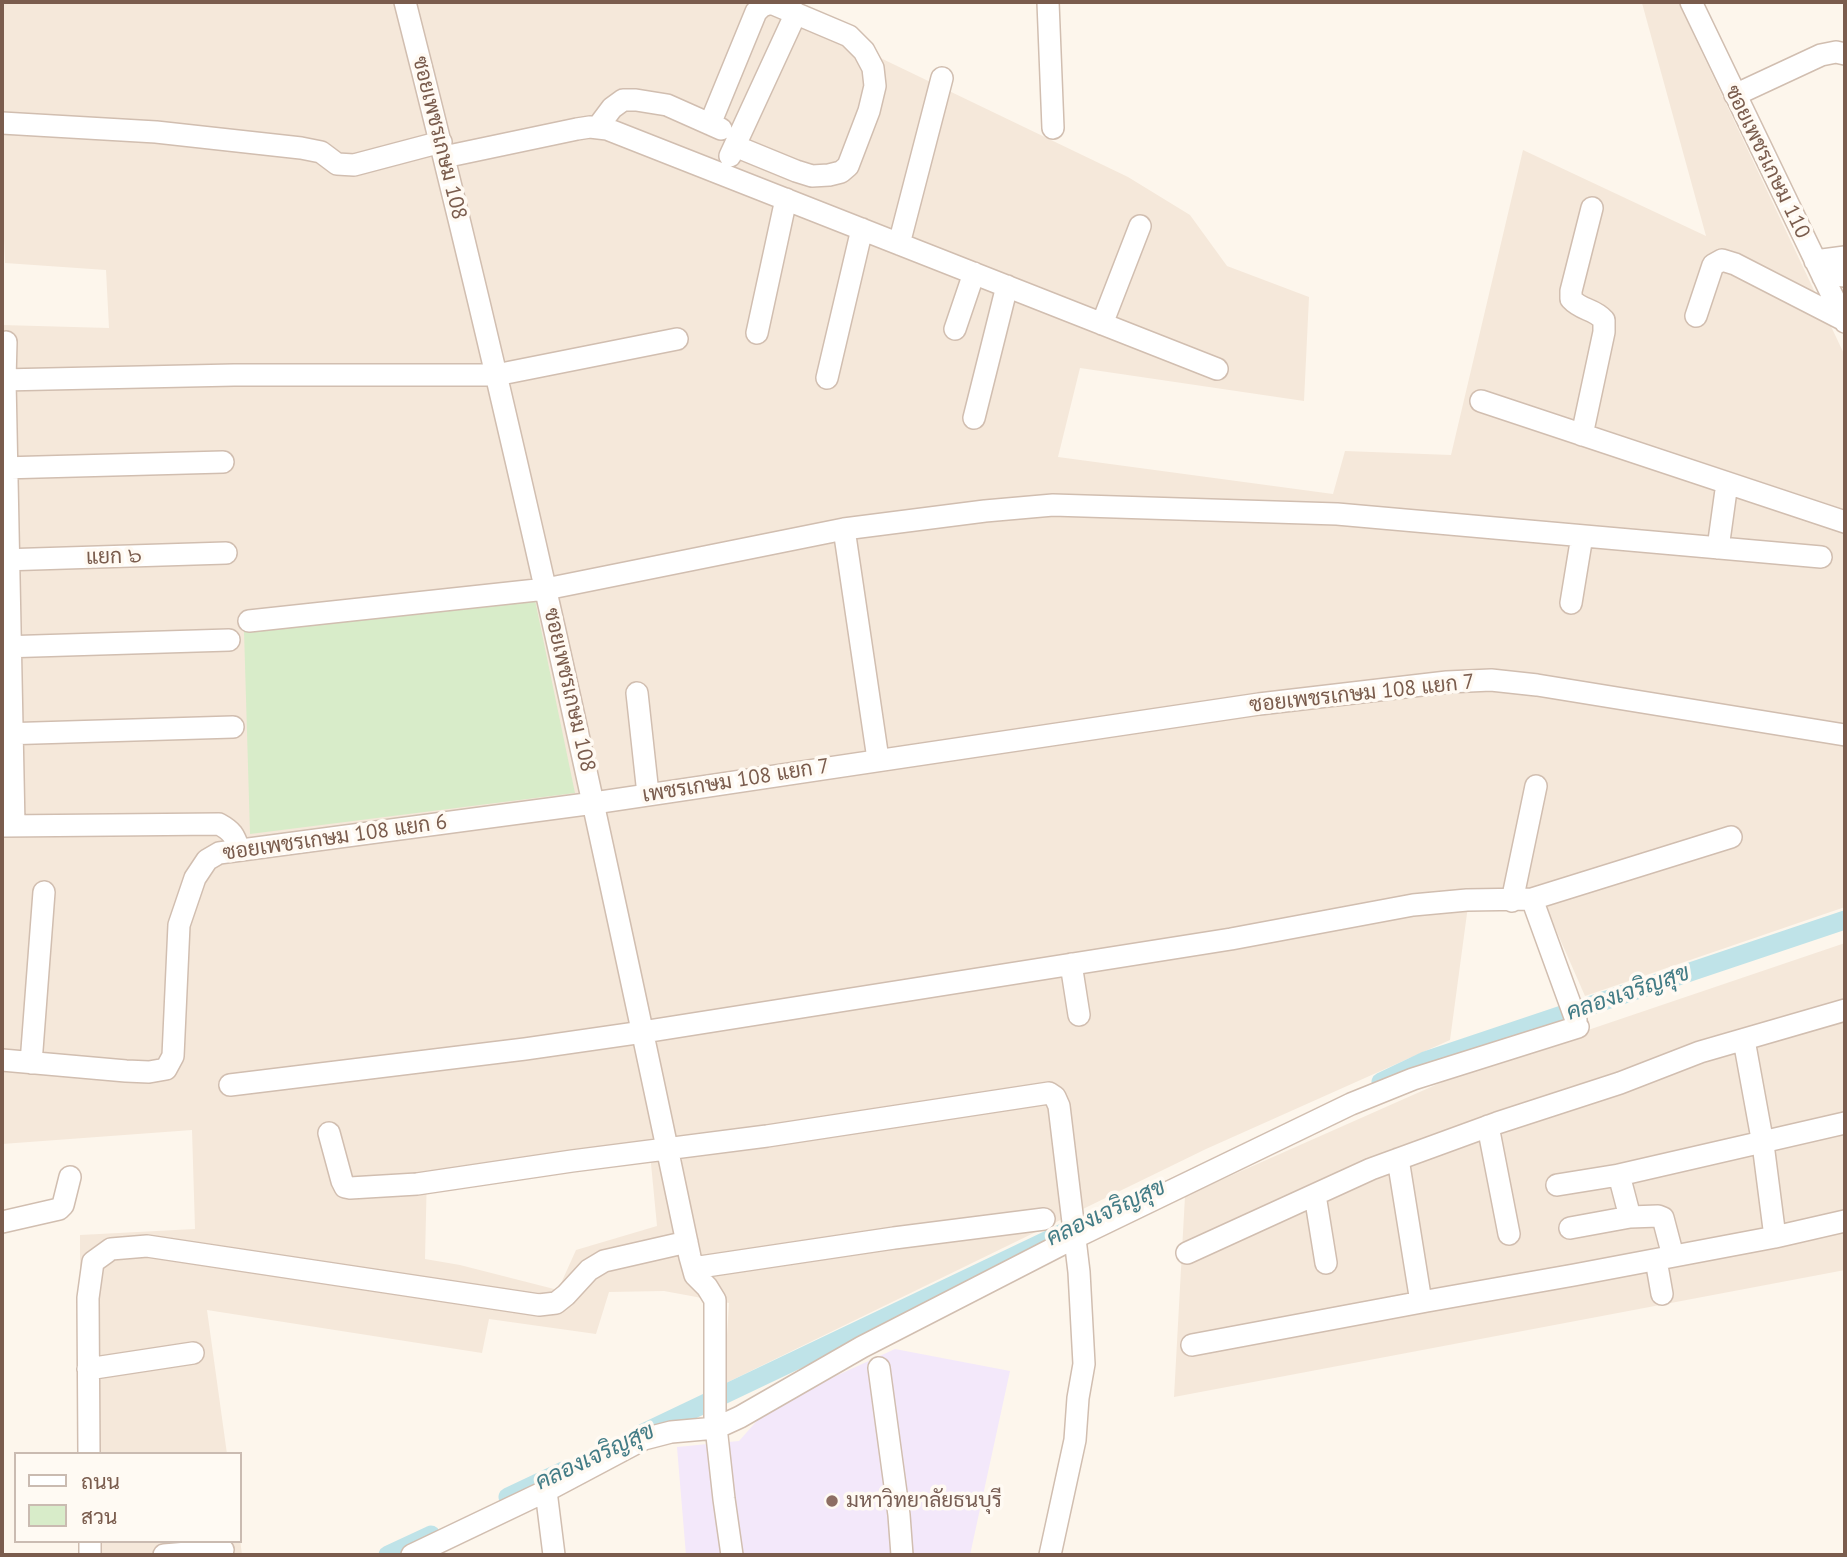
<!DOCTYPE html>
<html>
<head>
<meta charset="utf-8">
<style>
  body { margin:0 }
  #map { position:relative; width:1847px; height:1557px; overflow:hidden; background:#fdf6ec; font-family:"PT Sans",Sarabun,sans-serif }
  canvas { display:block }
  .frame { position:absolute; inset:0; border:4px solid #7a5c4d; pointer-events:none }
  .legend { position:absolute; left:14px; top:1452px; width:228px; height:91px; box-sizing:border-box; background:#fffaf3; border:2px solid #cabbb1; margin:0; padding:9px 12px; list-style:none; font-size:21px; color:#7a5c4d }
  .legend li { display:flex; align-items:center; gap:14px; height:35px }
  .legend b { width:35px; border:2px solid #cabbb1 }
</style>
</head>
<body>
<div id="map">
<canvas width="1847" height="1557"></canvas>
<div class="frame"></div>
<ul class="legend">
<li><b style="height:9px;background:#fff"></b>ถนน</li>
<li><b style="height:19px;background:#d8ecc9"></b>สวน</li>
</ul>
</div>
<script>
const c = document.querySelector('canvas').getContext('2d');
c.lineJoin = 'round';
function fill(path, color) {
  c.fillStyle = color;
  c.fill(path, 'evenodd');
}
function stroke(path, color, width, dash) {
  c.strokeStyle = color;
  c.lineWidth = width;
  c.lineCap = dash ? 'butt' : 'round';
  c.setLineDash(dash || []);
  c.stroke(path);
}
function write(font, color, halo, rows, align = 'center') {
  c.font = font + ' "PT Sans",Sarabun,sans-serif';
  c.lineWidth = 7;
  c.setLineDash([]);
  c.textBaseline = 'middle';
  c.strokeStyle = halo;
  c.fillStyle = color;
  for (const [text, x, y, turn = 0] of rows) {
    c.save();
    c.translate(x, y);
    c.rotate((+turn || 0) * Math.PI / 180);
    c.textAlign = isNaN(turn) ? turn : align;
    if (halo) c.strokeText(text, 0, 0);
    c.fillText(text, 0, 0);
    c.restore();
  }
}
fill(new Path2D(`
  M2 2H764L1128 177 1190 215 1227 266 1309 297 1304 401 1080 368 1058 457 1333 494 1345 451 1451 455 1523 150 1706 236 1642 3 1678 2 1845 356V907L1585 996 1545 905 1468 906 1450 1040 1206 1149 724 1384 729 1303 664 1291 609 1292 596 1334 489 1319 482 1353 207 1310 227 1454H80V1235L195 1229 192 1130 2 1144V325L109 328 106 270 5 263 3 214H2ZM649 1143 657 1226 576 1250 558 1290 460 1265 425 1259 427 1171Z
  M1845 943V1270L1174 1397 1185 1196 1467 1071Z
  M240 1539 242 1555H80V1541H240Z`), '#f5e8da');
fill(new Path2D(`
  M895 1349 1010 1371 970 1555H686L677 1447 739 1441 770 1406Z`), '#f3e8fa');
fill(new Path2D(`
  M535 600 575 793 250 834 244 631Z`), '#d8ecc9');
stroke(new Path2D(`
  M1381 1082 1425 1061 1845 920
  M641 1434 1069 1230
  M508 1497 563 1471
  M388 1555 431 1535`), '#bfe3e8', 19);
const minor = new Path2D(`
  M405 2C511 418 602 837 690 1257L695 1275 707 1287 715 1300V1418L724 1499 732 1555
  M1048 2 1053 128
  M1691 2 1845 322
  M1735 95 1821 55 1836 52 1845 54
  M2 123 156 132 301 148 321 152 337 164 354 165 441 142
  M710 124 756 12 762 6 771 3 849 36 864 51 873 68 875 86 869 111 848 166 841 172 829 175 812 176 796 171 735 146
  M597 128 612 108 623 100H636L667 105 721 129
  M730 156 796 13
  M444 157 577 129 590 127 607 129 1217 369
  M899 244 942 78
  M1815 261 1845 257
  M1823 277 1836 275 1845 276
  M1696 316 1713 265 1722 260 1735 264 1844 320
  M1102 324 1140 226
  M955 329 974 273
  M757 333 786 199
  M6 342 5 380 14 826
  M827 378 862 229
  M2 380 234 375H496L677 339
  M1481 401 1845 522
  M974 418 1007 286
  M1582 435 1604 332V320C1593 308 1582 311 1571 299V291L1592 208
  M2 468 223 462
  M844 529 878 759
  M1718 548 1727 483
  M2 560 226 553
  M1571 603 1582 536
  M249 621 546 589 844 529 985 511 1053 505 1337 514 1821 557
  M2 647 229 640
  M637 693 648 794
  M2 734 233 727
  M3 826 219 824C232 831 234 835 239 849
  M1532 899 1576 1020
  M1512 901 1536 786
  M1071 964 1079 1015
  M1744 1040 1763 1144 1775 1237
  M2 1060 126 1071 149 1072 166 1069 173 1056 179 925 195 878 207 860 219 853 594 803 1259 704 1447 682 1491 680 1537 685 1845 735
  M31 1063 44 892
  M230 1085 525 1049 643 1032 1231 939 1413 905 1467 900 1532 899 1731 837
  M1488 1126 1509 1234
  M329 1133 342 1181 345 1187 350 1188 417 1184 572 1161 767 1136 1049 1093 1055 1097 1059 1106 1079 1272 1084 1364 1078 1398 1075 1440 1050 1555
  M1398 1159 1421 1302
  M1557 1185 1619 1175
  M1315 1195 1326 1263
  M2 1222 59 1209 63 1205 70 1177
  M1570 1228 1630 1217
  M1187 1253 1371 1169 1497 1123 1620 1083 1700 1052 1845 1010
  M1673 1256 1663 1218 1658 1216 1630 1217 1619 1175 1845 1123
  M1656 1260 1662 1294
  M693 1268 894 1238 1044 1219
  M1192 1345 1427 1301 1574 1275 1775 1237 1845 1221
  M879 1368 899 1515 902 1555
  M88 1369 193 1353
  M89 1454 88 1298 93 1262 111 1249 147 1246 539 1305 556 1303 566 1295 589 1270 604 1261 687 1242
  M546 1491 554 1555
  M90 1541V1555
  M164 1555 223 1550
  M412 1555 546 1491 644 1439 671 1432 716 1428 740 1417 862 1347 1074 1238 1351 1104 1413 1079 1578 1027`);
stroke(minor, '#d1beb0', 24);
stroke(minor, '#fff', 21);
for (const [x, y, r, color] of [
  [832,1501,7,"#8d6e63"]
]) {
  const dot = new Path2D();
  dot.arc(x, y, r, 0, 2 * Math.PI);
  c.fillStyle = color;
  c.fill(dot);
  stroke(dot, '#fffaf3', 2.5);
}
write('21px', '#7a5c4d', '#fffaf3', [
  ["ซอยเพชรเกษม 108",439,138,76],
  ["ซอยเพชรเกษม 110",1767,162,64],
  ["แยก ๖",114,557,-2],
  ["ซอยเพชรเกษม 108",569,690,77],
  ["ซอยเพชรเกษม 108 แยก 7",1362,694,-6],
  ["เพชรเกษม 108 แยก 7",736,781,-9],
  ["ซอยเพชรเกษม 108 แยก 6",335,838,-8]
]);
write('21px', '#785e54', '#fffaf3', [
  ["มหาวิทยาลัยธนบุรี",846,1501]
], 'left');
write('italic 23px', '#437c86', '#fffaf3', [
  ["คลองเจริญสุข",1628,993,-19],
  ["คลองเจริญสุข",1106,1213,-25],
  ["คลองเจริญสุข",595,1457,-25]
]);
</script>
</body>
</html>
